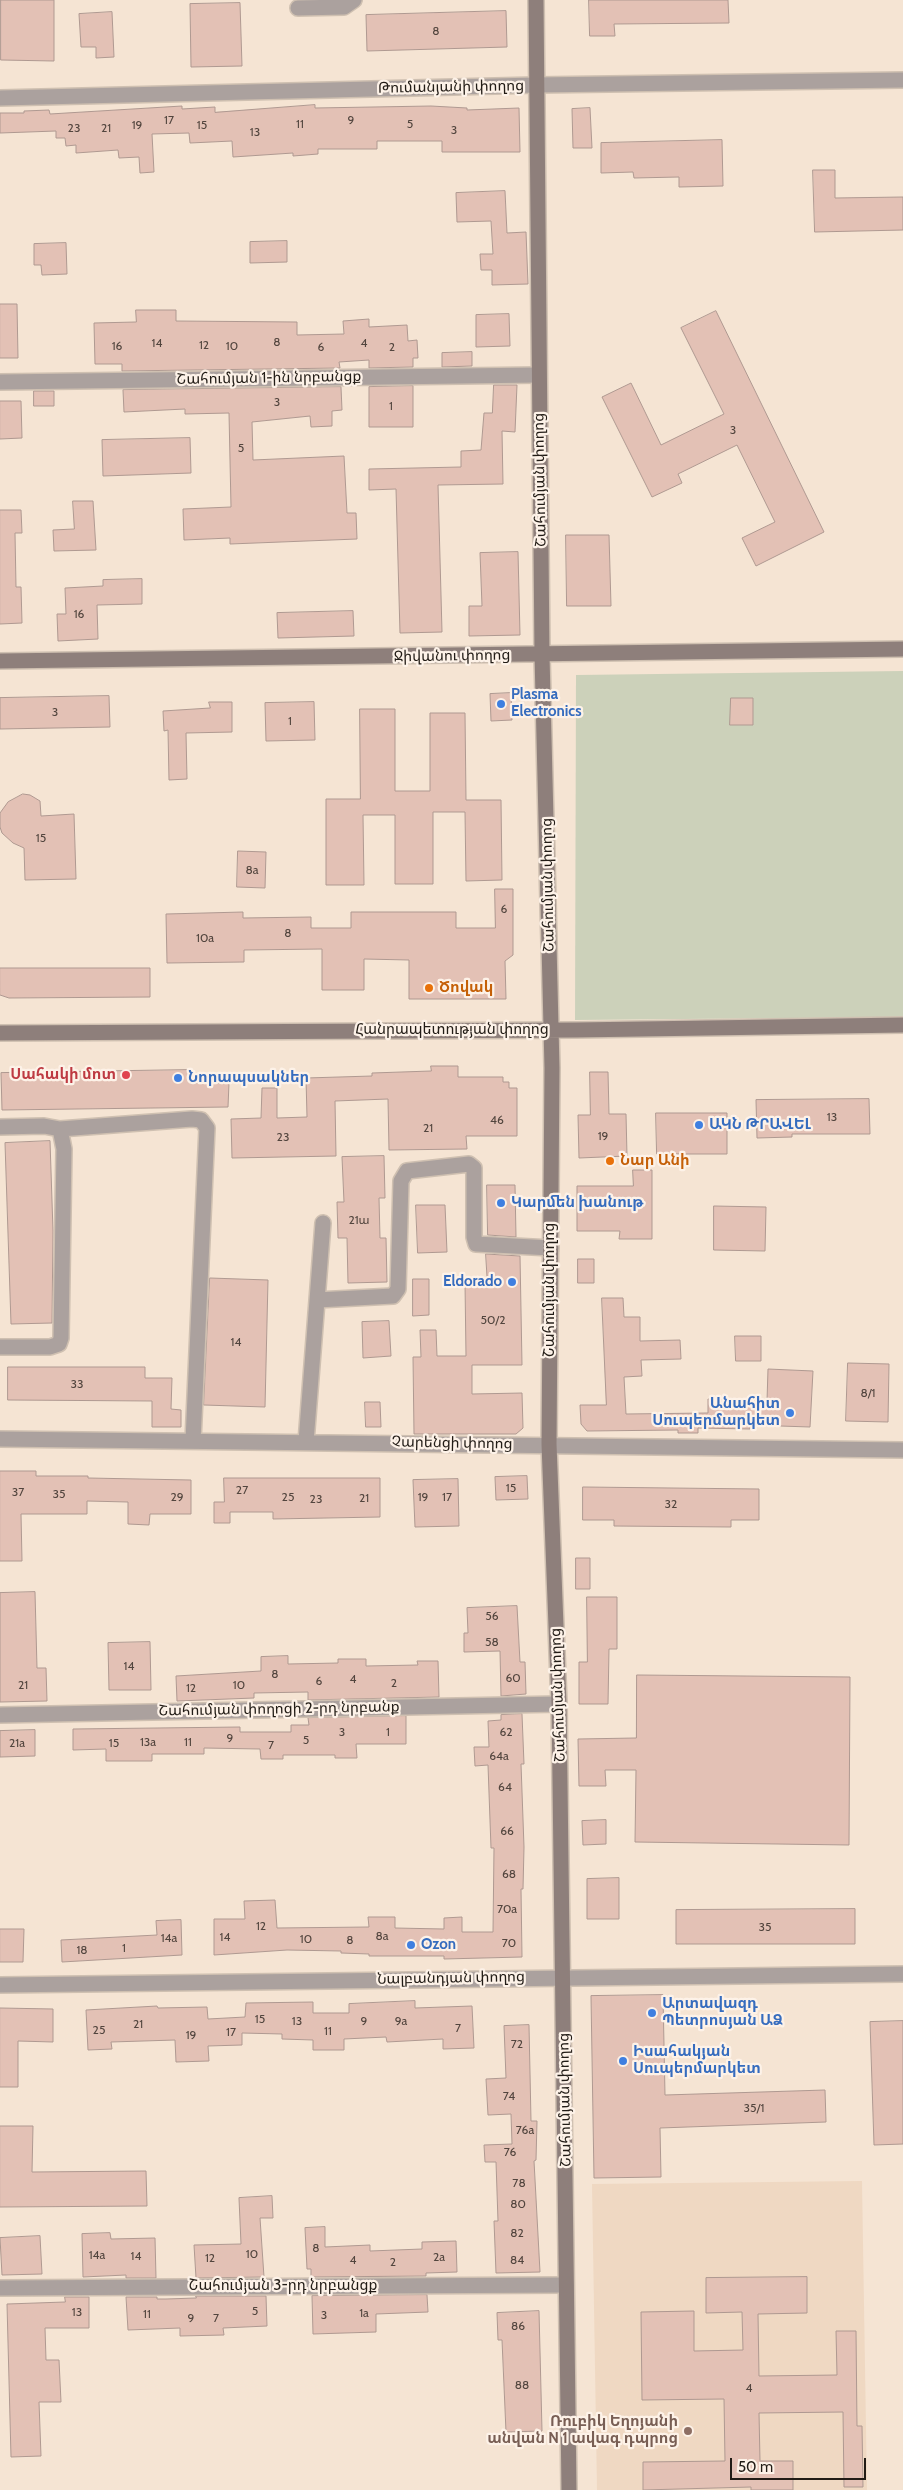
<!DOCTYPE html>
<html>
<head>
<meta charset="utf-8">
<style>
  body { margin:0 }
  #map { position:relative; width:903px; height:2490px; overflow:hidden; background:#f5e4d3; font-family:Cabin,sans-serif }
  canvas { display:block }
  .scale { position:absolute; left:730px; top:2458px; width:136px; height:22px; box-sizing:border-box; border:2px solid #221c16; border-top:0; padding-left:6px; font-size:15px; line-height:18px; white-space:nowrap; color:#221c16; -webkit-text-stroke:4px #fdf2e8; paint-order:stroke }
</style>
</head>
<body>
<div id="map">
<canvas width="903" height="2490"></canvas>
<div class="scale">50 m</div>
</div>
<script>
const c = document.querySelector('canvas').getContext('2d');
c.lineJoin = 'round';
function fill(path, color) {
  c.fillStyle = color;
  c.fill(path, 'evenodd');
}
function stroke(path, color, width, dash) {
  c.strokeStyle = color;
  c.lineWidth = width;
  c.lineCap = dash ? 'butt' : 'round';
  c.setLineDash(dash || []);
  c.stroke(path);
}
function write(font, color, halo, rows, align = 'center') {
  c.font = font + ' Cabin,"Noto Sans Armenian",sans-serif';
  c.lineWidth = 4.5;
  c.setLineDash([]);
  c.textBaseline = 'middle';
  c.strokeStyle = halo;
  c.fillStyle = color;
  for (const [text, x, y, turn = 0] of rows) {
    c.save();
    c.translate(x, y);
    c.rotate((+turn || 0) * Math.PI / 180);
    c.textAlign = isNaN(turn) ? turn : align;
    if (halo) c.strokeText(text, 0, 0);
    c.fillText(text, 0, 0);
    c.restore();
  }
}
fill(new Path2D(`
  M862 2181 867 2490H597L592 2184Z`), '#efd8c2');
fill(new Path2D(`
  M903 671V1017L575 1020 576 675Z`), '#ccd1ba');
const building = new Path2D(`
  M1 0H54V61L1 60Z
  M589 0H728L729 23 614 24 615 36H590Z
  M240 3 242 66 191 67 190 4Z
  M506 11 507 47 367 51 366 15Z
  M112 12 114 57 96 58V47H81L79 14Z
  M315 105V108L431 106 467 108V110L519 108 520 152H442V141H377V149H318V154L293 156V153L233 157 232 141 190 143 189 133 152 134 154 172 140 173 139 157 119 158 118 150 76 153V145L66 146 65 138H56V131L0 133V113H24V111L49 110 50 114 182 106V109L215 107V112Z
  M590 108 592 148H573L572 109Z
  M722 140 723 186 679 187V177L634 178 633 172 601 173V143Z
  M813 170H835V198L903 197V230L815 232Z
  M505 191 507 233 526 232 528 284 492 285V270H481L480 254H493L491 221 457 222 456 193Z
  M287 241V262L250 263V242Z
  M66 243 67 274 42 275 41 265H34V244Z
  M0 304H17L18 358H0Z
  M136 310H176V321L297 322V335L344 334 343 321 369 319V327L407 325 408 341 417 340 418 358H413V367L369 368V360L339 362 340 368 122 371V364H95L94 323 136 322Z
  M716 311 824 532 756 566 742 538 775 522 737 445 678 474 682 483 652 497 602 397 631 383 661 445 724 414 681 328Z
  M509 314 510 346 476 347V315Z
  M472 352V366L442 367V353Z
  M494 385H517L515 432 502 431 503 484 438 485 442 632 400 633 396 489 369 490V469L461 467V451L481 450 484 413H492Z
  M413 386V427H369V387Z
  M341 387 342 410 332 411V426L311 427 310 416 252 422 253 460 344 456 347 513H356L357 539 230 544V538L184 540 183 509 231 507 229 413 185 414V409L124 412 123 390Z
  M34 391H54V406H34Z
  M0 401H21L22 438 0 439Z
  M190 438 191 473 103 476 102 440Z
  M73 501H93L96 550 54 551 53 530 74 529Z
  M0 510H21L22 533H15L16 587H21L22 623 0 624Z
  M566 535H609L611 606H567Z
  M518 552 520 635 469 636V606H482L480 553Z
  M142 579V604L97 605 98 639 58 641 57 614H66L65 588 103 586V580Z
  M353 611 354 636 278 638 277 613Z
  M511 693 512 720 491 721 490 694Z
  M109 696 110 727 0 729V698Z
  M731 698H753V725H730Z
  M209 702H232V732L186 733 187 779 169 780 168 730 164 731 163 711 210 708Z
  M314 702 315 740 266 741 265 703Z
  M360 709H395V791H430V713H465L466 800H501L502 880 466 881 465 812H433V884H395V815H363L364 885H326V799H360Z
  M23 794 30 795 40 801 41 816 74 814 76 879 25 880 24 848 13 843 2 833 0 827V813L8 802Z
  M238 851 266 852 265 888 237 887Z
  M495 889H513V955L505 961 506 999H409V960L364 959V990H322V949L244 950V962L167 963 166 914 243 912V918L311 917V928H351V912H456V928H495Z
  M0 968H150V997L9 998 0 995Z
  M431 1066H458V1077H503V1082H509V1088H517V1136H466L467 1149 389 1150 388 1099 335 1101 336 1156 232 1158 231 1119 261 1118 262 1088H277V1118L307 1117 306 1078 372 1076V1073L431 1071Z
  M189 1070 190 1083H229L228 1107 2 1110 1 1073Z
  M590 1072H608L609 1114H626L627 1156 579 1158 578 1115H590Z
  M869 1099 870 1134H792V1137L757 1138 756 1100Z
  M656 1113H727V1154H657Z
  M50 1141 53 1231 52 1323 11 1324 5 1143Z
  M384 1156 385 1198H379L380 1238H386L387 1282 348 1283 347 1238H338L337 1202H344L342 1157Z
  M633 1170H652V1239H619L620 1231H577V1186H633Z
  M487 1185H515L516 1237 488 1235Z
  M416 1205H445L447 1252 418 1253Z
  M714 1206 766 1207 765 1251 714 1250Z
  M486 1254 520 1256 522 1365H472V1394L522 1393 523 1428 516 1434H414L413 1357H421L420 1330H436L437 1356H466L465 1283H487Z
  M578 1259H594V1283H578Z
  M210 1278 268 1280 265 1407 204 1405Z
  M413 1279H429V1315L413 1316Z
  M602 1298H623L624 1317H640V1341L680 1340 681 1359 641 1360 642 1376 624 1377 626 1414 708 1413V1399L767 1401 768 1369 813 1371 810 1427 750 1425V1429L698 1428V1433H678V1430L587 1431 581 1424 580 1405H606Z
  M389 1321 391 1356 363 1358 362 1322Z
  M735 1336H761V1361H736Z
  M848 1363 889 1364 888 1422 846 1421Z
  M8 1367H145V1378H172L171 1409 181 1410V1427H152V1401L8 1400Z
  M365 1402H380L381 1427H366Z
  M0 1471H36V1476H88V1478L191 1480V1514H150L149 1525 128 1524V1502L87 1501V1514H21L22 1561H0Z
  M527 1476 528 1499 496 1500 495 1477Z
  M224 1478H380V1517L273 1519V1512H230V1523H214V1502H224Z
  M458 1479 459 1526 415 1527 413 1480Z
  M583 1487 759 1489V1520H731V1527L614 1526V1520H583Z
  M576 1558H590V1589H576Z
  M35 1592 37 1668H46L47 1701 0 1702V1593Z
  M587 1597H617V1649H609L608 1704H579V1662H587Z
  M517 1606 520 1662H525L526 1694 501 1696 500 1651 464 1652V1633H468L467 1608Z
  M150 1642 151 1690H109L108 1643Z
  M288 1656V1664L338 1663V1659H366V1666L418 1665 417 1661H438L439 1697 308 1700V1692L254 1693V1698L177 1701 176 1676 261 1671V1657Z
  M637 1675 850 1677 849 1845 635 1842 636 1770H605L606 1786H579L578 1739 636 1738Z
  M522 1714 524 1764H521L524 1847 523 1889H521L522 1957 444 1959V1956H369V1954L341 1953V1951L287 1950 214 1955V1919H245L244 1901 275 1900 277 1928 369 1927 368 1917H395V1928L444 1929V1918L462 1917V1932H493L494 1848H491L488 1765 475 1766 474 1747H489L488 1721 501 1720V1715Z
  M406 1716V1744H356L357 1758H335V1755H283V1759H261L260 1749 204 1748V1754H152V1761H106V1749L73 1750V1729L240 1727V1732H291V1725H309L308 1718Z
  M35 1730V1756L0 1757V1731Z
  M606 1820V1844L583 1845 582 1821Z
  M619 1878V1919H587V1879Z
  M855 1909V1944H676V1910Z
  M181 1920 182 1955 62 1962 61 1940 157 1935 156 1921Z
  M0 1929H24L23 1962H0Z
  M663 1995 665 2095 825 2090 826 2122 660 2128 661 2177 594 2178 591 1996Z
  M415 2001V2008L472 2006 474 2048 443 2049V2039L387 2042 386 2037 344 2039V2050H313V2040L282 2039V2034L242 2033V2045L208 2046 209 2061 176 2062 175 2040 111 2042 112 2049 88 2050 86 2010 157 2006 158 2008 207 2007 208 2019 245 2017 246 2003 313 2002V2013H349V2004Z
  M0 2008 53 2009V2042L18 2041V2087H0Z
  M903 2021V2144L874 2145 870 2022Z
  M529 2025 531 2121H537L536 2160 534 2161 540 2272 496 2273 494 2221H498L496 2162H485L484 2145 512 2144 511 2114 488 2115 486 2079 506 2078 504 2026Z
  M0 2126H33L32 2172 146 2171 147 2206 0 2207Z
  M272 2196 273 2218H260L264 2277 196 2278 194 2245 241 2244 239 2198Z
  M325 2227V2247L370 2245V2251L422 2249V2242L456 2241 457 2272 426 2273V2276L311 2277V2269H307L305 2228Z
  M110 2233 111 2239 155 2238 156 2278H126V2275L83 2277 82 2234Z
  M40 2236 42 2274 2 2275 0 2238Z
  M807 2277V2313L758 2314 759 2376 837 2375 836 2331H856L857 2426H862L863 2487H844L843 2412 759 2413 760 2461H793V2490H751V2487L643 2490V2462L725 2461 724 2399 642 2400 641 2312 694 2311V2351L743 2350 742 2312 706 2313V2278Z
  M427 2295 428 2312 376 2314V2332L313 2334 312 2296Z
  M196 2296H266L267 2326 223 2328 224 2335 180 2336V2328L128 2330 126 2297H157V2299H166L196 2298Z
  M65 2297H89V2328H45L46 2360H59L61 2402H39L41 2456 11 2457 7 2304 65 2302Z
  M539 2311 542 2431 506 2432 502 2340H498L497 2313Z`);
fill(building, '#e3c1b5');
stroke(building, '#af9991', 1);
const street = new Path2D(`
  M298 8 344 7 354 0
  M0 98 536 85 903 80
  M0 382 538 375
  M0 1127 44 1126 60 1129 64 1149 61 1338 59 1344 50 1347H0
  M60 1129 192 1119 201 1120 207 1128 193 1441
  M317 1300 393 1296 398 1289 401 1181 407 1171 469 1164 474 1168V1237L476 1244 551 1248
  M0 1439 903 1450
  M306 1442 323 1223
  M0 1715 559 1704
  M0 1985 903 1974
  M0 2288 566 2285`);
const secondary = new Path2D(`
  M536 0 542 655 552 1068 549 1444 559 1704 569 2490
  M0 661 903 649
  M0 1033 576 1030 903 1025`);
stroke(street, '#cfc0b1', 18);
stroke(secondary, '#cfc0b1', 18);
stroke(street, '#aba19e', 15);
stroke(secondary, '#8e7f7b', 15);
for (const [x, y, r, color] of [
  [501,704,5,"#3f7fe0"],
  [429,988,5,"#e8710a"],
  [126,1075,5,"#e0444e"],
  [178,1078,5,"#3f7fe0"],
  [699,1125,5,"#3f7fe0"],
  [610,1161,5,"#e8710a"],
  [501,1203,5,"#3f7fe0"],
  [512,1282,5,"#3f7fe0"],
  [790,1413,5,"#3f7fe0"],
  [411,1945,5,"#3f7fe0"],
  [652,2013,5,"#3f7fe0"],
  [623,2061,5,"#3f7fe0"],
  [688,2431,5,"#8d6e63"]
]) {
  const dot = new Path2D();
  dot.arc(x, y, r, 0, 2 * Math.PI);
  c.fillStyle = color;
  c.fill(dot);
  stroke(dot, '#fdf2e8', 2);
}
write('12px', '#52453e', null, [
  ["8",436,31],
  ["17",169,120],
  ["9",351,120],
  ["11",300,124],
  ["5",410,124],
  ["19",137,125],
  ["15",202,125],
  ["23",74,128],
  ["21",106,128],
  ["3",454,130],
  ["13",255,132],
  ["8",277,342],
  ["14",157,343],
  ["4",364,343],
  ["12",204,345],
  ["16",117,346],
  ["10",232,346],
  ["6",321,347],
  ["2",392,347],
  ["3",277,402],
  ["1",391,406],
  ["3",733,430],
  ["5",241,448],
  ["16",79,614],
  ["3",55,712],
  ["1",290,721],
  ["15",41,838],
  ["8a",252,870],
  ["6",504,909],
  ["8",288,933],
  ["10a",205,938],
  ["13",832,1117],
  ["46",497,1120],
  ["21",428,1128],
  ["19",603,1136],
  ["23",283,1137],
  ["21ա",359,1220],
  ["50/2",493,1320],
  ["14",236,1342],
  ["33",77,1384],
  ["8/1",868,1393],
  ["15",511,1488],
  ["27",242,1490],
  ["37",18,1492],
  ["35",59,1494],
  ["29",177,1497],
  ["25",288,1497],
  ["19",423,1497],
  ["17",447,1497],
  ["21",364,1498],
  ["23",316,1499],
  ["32",671,1504],
  ["56",492,1616],
  ["58",492,1642],
  ["14",129,1666],
  ["8",275,1674],
  ["60",513,1678],
  ["4",353,1679],
  ["6",319,1681],
  ["2",394,1683],
  ["21",23,1685],
  ["10",239,1685],
  ["12",191,1688],
  ["3",342,1732],
  ["1",388,1732],
  ["62",506,1732],
  ["9",230,1738],
  ["5",306,1740],
  ["13a",148,1742],
  ["11",188,1742],
  ["21a",17,1743],
  ["15",114,1743],
  ["7",271,1745],
  ["64a",499,1756],
  ["64",505,1787],
  ["66",507,1831],
  ["68",509,1874],
  ["70a",507,1909],
  ["12",261,1926],
  ["35",765,1927],
  ["8a",382,1936],
  ["14",225,1937],
  ["14a",169,1938],
  ["10",306,1939],
  ["8",350,1940],
  ["70",509,1943],
  ["1",124,1948],
  ["18",82,1950],
  ["15",260,2019],
  ["13",297,2021],
  ["9",364,2021],
  ["9a",401,2021],
  ["21",138,2024],
  ["7",458,2028],
  ["25",99,2030],
  ["11",328,2031],
  ["17",231,2032],
  ["19",191,2035],
  ["72",517,2044],
  ["74",509,2096],
  ["35/1",754,2108],
  ["76a",525,2130],
  ["76",510,2152],
  ["78",519,2183],
  ["80",518,2204],
  ["82",517,2233],
  ["8",316,2248],
  ["10",252,2254],
  ["14a",97,2255],
  ["14",136,2256],
  ["2a",439,2257],
  ["12",210,2258],
  ["4",353,2260],
  ["84",517,2260],
  ["2",393,2262],
  ["5",255,2311],
  ["13",77,2312],
  ["1a",364,2313],
  ["11",147,2314],
  ["3",324,2315],
  ["9",191,2318],
  ["7",216,2318],
  ["86",518,2326],
  ["88",522,2385],
  ["4",749,2388]
]);
write('15px', '#221c16', '#fdf2e8', [
  ["Թումանյանի փողոց",451,87,-1],
  ["Շահումյան 1-ին նրբանցք",269,378,-1],
  ["Շահումյան փողոց",540,480,-91],
  ["Ջիվանու փողոց",452,656,-1],
  ["Շահումյան փողոց",548,885,-91],
  ["Հանրապետության փողոց",452,1030],
  ["Շահումյան փողոց",550,1290,-90],
  ["Չարենցի փողոց",452,1443,1],
  ["Շահումյան փողոց",558,1695,-92],
  ["Շահումյան փողոցի 2-րդ նրբանք",279,1709,-1],
  ["Նալբանդյան փողոց",451,1978,-1],
  ["Շահումյան փողոց",565,2100,-91],
  ["Շահումյան 3-րդ նրբանցք",283,2286]
]);
write('bold 15px', '#366cbe', '#fdf2e8', [
  ["Plasma",511,695],
  ["Electronics",511,712],
  ["Նորապսակներ",188,1078],
  ["ԱԿՆ ԹՐԱՎԵԼ",709,1125],
  ["Կարմեն խանութ",511,1203],
  ["Eldorado",502,1282,"right"],
  ["Անահիտ",780,1404,"right"],
  ["Սուպերմարկետ",780,1421,"right"],
  ["Ozon",421,1945],
  ["Արտավազդ",662,2004],
  ["Պետրոսյան ԱՁ",662,2021],
  ["Իսահակյան",633,2052],
  ["Սուպերմարկետ",633,2069]
], 'left');
write('bold 15px', '#c56008', '#fdf2e8', [
  ["Ծովակ",439,988],
  ["Նար Անի",620,1161]
], 'left');
write('bold 15px', '#be3a42', '#fdf2e8', [
  ["Սահակի մոտ",116,1075]
], 'right');
write('bold 15px', '#785e54', '#fdf2e8', [
  ["Ռուբիկ Եղոյանի",678,2422],
  ["անվան N 1 ավագ դպրոց",678,2439]
], 'right');
</script>
</body>
</html>
